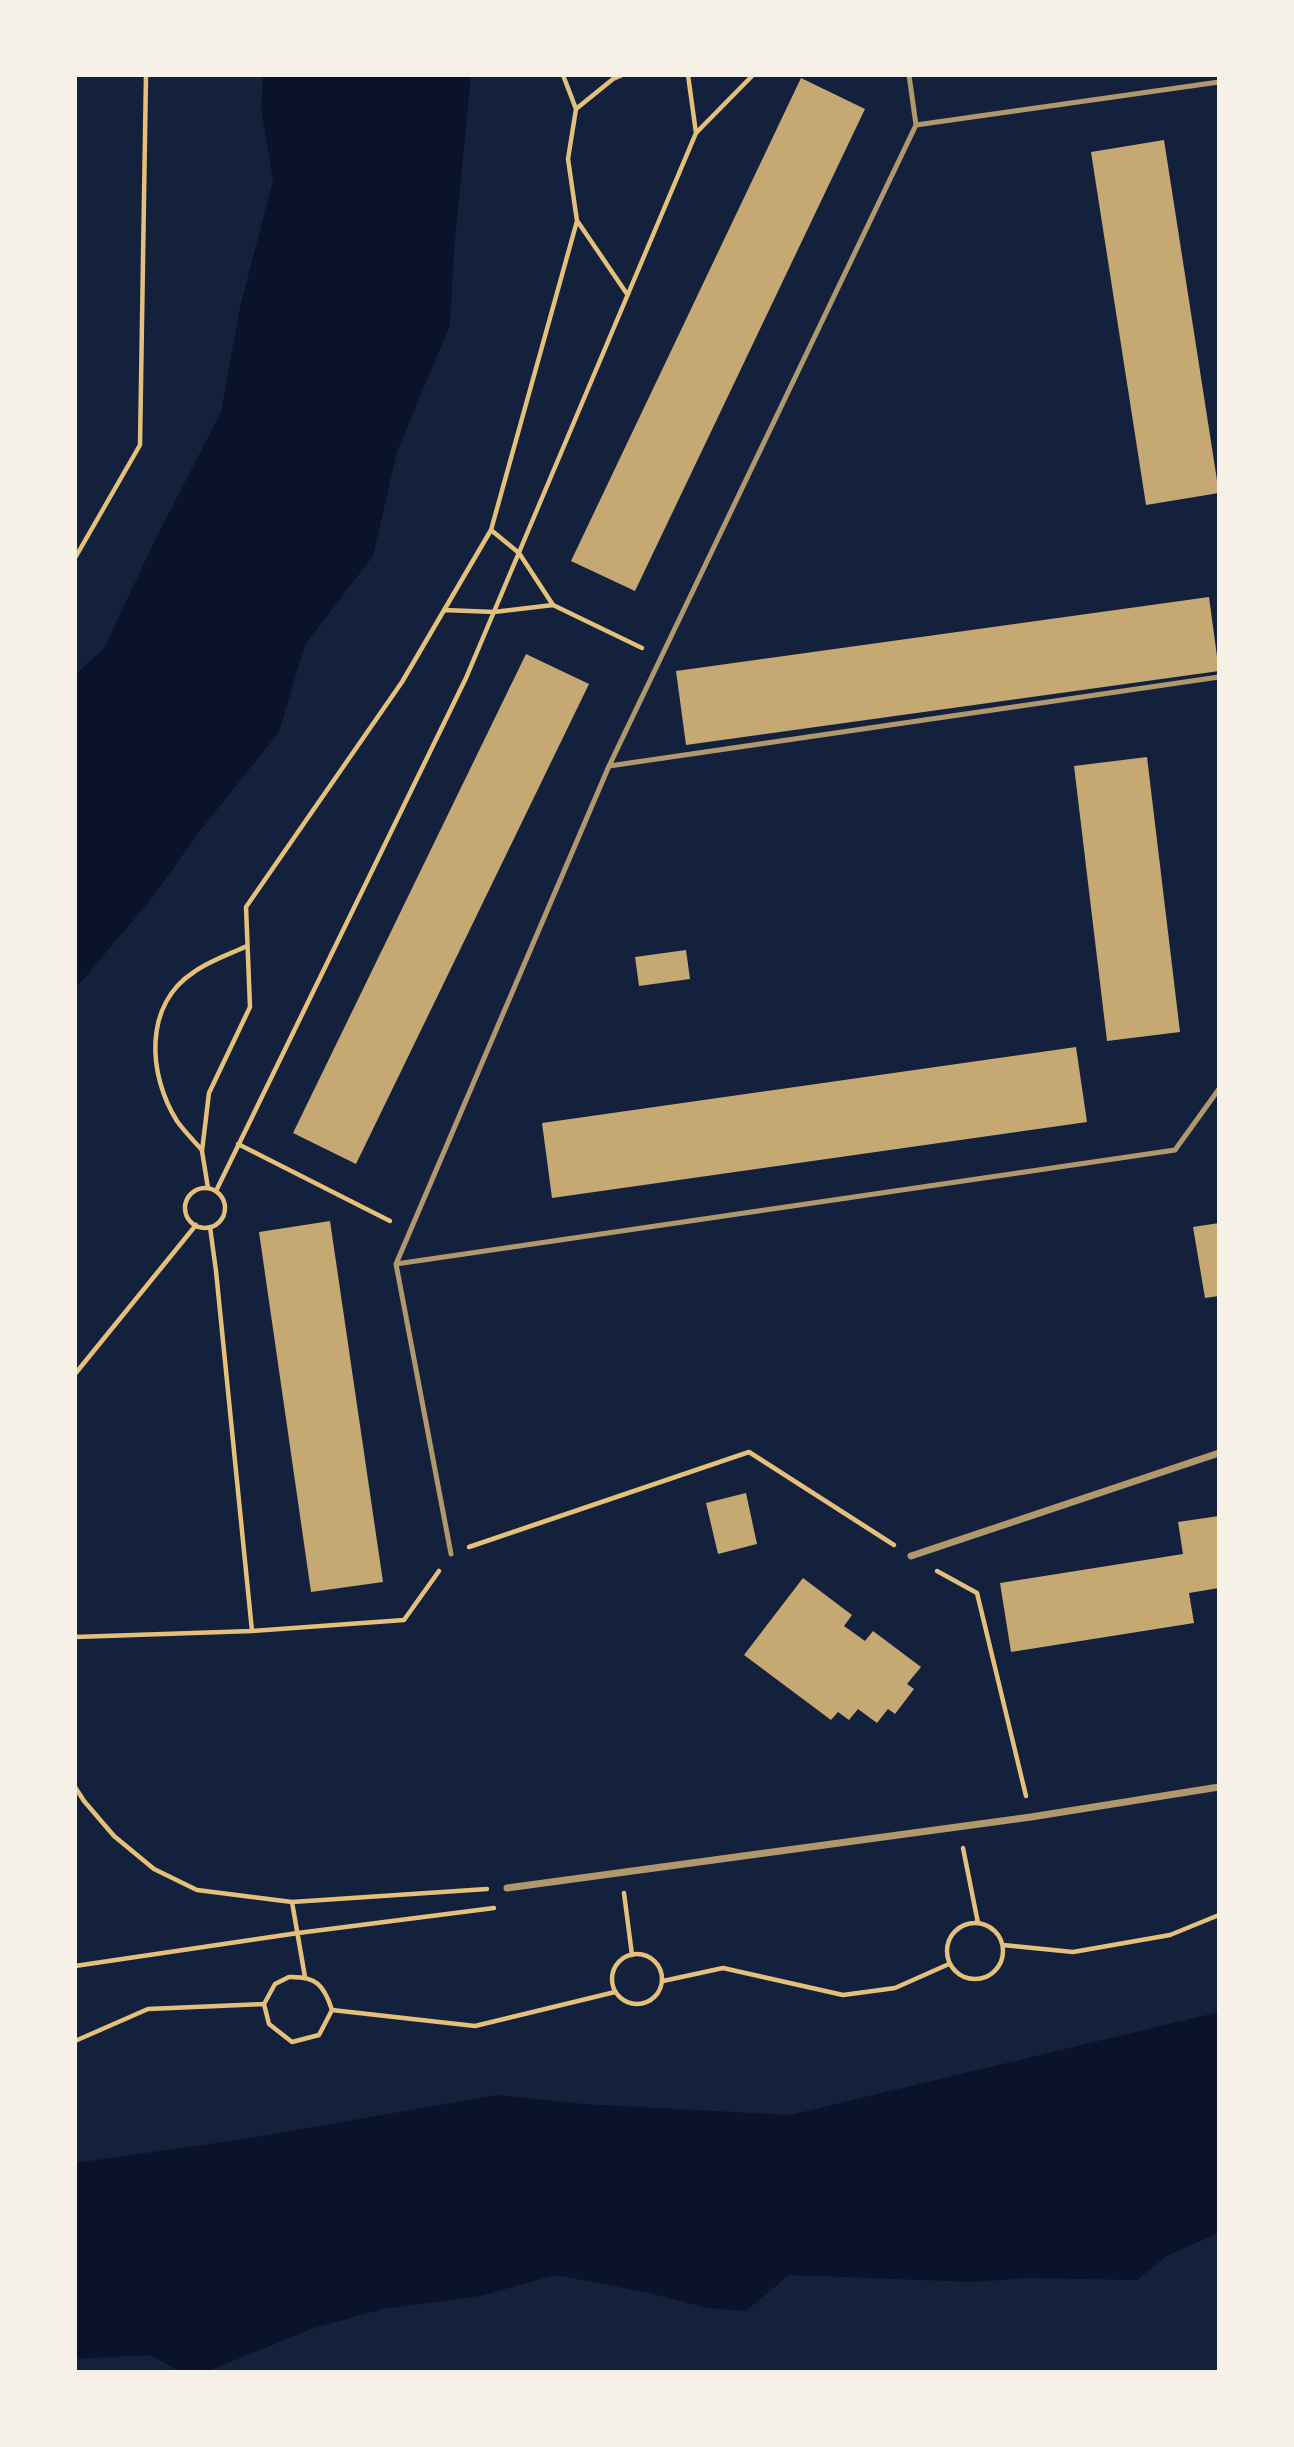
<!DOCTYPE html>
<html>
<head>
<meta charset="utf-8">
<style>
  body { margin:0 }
  #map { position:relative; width:1294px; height:2447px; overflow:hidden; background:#14213d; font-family:Helvetica,sans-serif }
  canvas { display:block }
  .frame { position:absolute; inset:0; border:77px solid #f6f1e7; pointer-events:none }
</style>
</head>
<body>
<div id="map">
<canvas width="1294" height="2447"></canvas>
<div class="frame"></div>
</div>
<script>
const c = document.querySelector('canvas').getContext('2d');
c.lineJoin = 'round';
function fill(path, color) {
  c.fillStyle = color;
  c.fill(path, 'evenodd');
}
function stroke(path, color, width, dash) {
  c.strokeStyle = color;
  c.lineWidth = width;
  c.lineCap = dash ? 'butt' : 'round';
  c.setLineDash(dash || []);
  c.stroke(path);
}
fill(new Path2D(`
  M263 75H471L454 251 450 325 397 452 373 556 305 645 279 732 199 832 152 898 75 989V675L104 648 156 538 221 412 240 307 273 180 261 109Z
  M1219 2012V2233L1168 2255 1137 2280 1029 2278 974 2282 789 2275 746 2311 707 2308 649 2293 556 2275 480 2296 383 2309 314 2328 206 2372H181L150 2355 75 2359V2163L244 2139 497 2095 584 2104 790 2115Z`), '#0b132b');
fill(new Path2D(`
  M801 78 865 109 635 591 571 561Z
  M1164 140 1219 493 1146 505 1091 152Z
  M1209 597 1219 671 686 745 676 671Z
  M526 654 589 684 356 1164 293 1133Z
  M1147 757 1180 1032 1107 1041 1074 766Z
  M686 950 690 979 639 986 635 957Z
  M1076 1047 1087 1122 552 1198 542 1123Z
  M330 1221 383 1582 311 1592 259 1232Z
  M1219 1223V1296L1205 1298 1193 1227Z
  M746 1493 757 1544 718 1554 706 1503Z
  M1219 1516V1588L1189 1593 1194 1623 1011 1652 1000 1583 1183 1554 1178 1522Z
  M803 1578 852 1615 844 1626 865 1641 873 1631 921 1667 907 1684 914 1689 895 1714 888 1709 877 1723 858 1709 849 1720 838 1712 831 1720 744 1655Z`), '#c6a872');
stroke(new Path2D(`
  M576 109 613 79 622 75
  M696 133 753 75
  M578 222 627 294
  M491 530 519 553 553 605 642 648
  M75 558 140 445 146 75
  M444 610 494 612 553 605
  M238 1144 390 1221
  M202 1150C194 1141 184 1131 177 1121 148 1075 143 1005 194 972 209 961 230 954 247 946
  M185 1208a20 20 0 1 1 40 0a20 20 0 1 1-40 0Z
  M208 1188 202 1151 209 1093 250 1007 246 907 402 682 491 530 577 221 568 159 576 109 563 75
  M216 1191 466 678 696 133 688 75
  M210 1227 216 1271 252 1631 404 1620 439 1571
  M75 1374 196 1225
  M469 1547 749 1452 894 1545
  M937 1571 977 1593 1026 1796
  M75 1637 252 1631
  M75 1787 84 1801 114 1836 154 1869 197 1890 292 1902 305 1977
  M963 1848 978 1923
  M624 1893 632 1955
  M292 1902 487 1889
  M947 1951a28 28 0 1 1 56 0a28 28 0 1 1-56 0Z
  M1003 1945 1073 1952 1170 1935 1219 1915
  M612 1979a25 25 0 1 1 50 0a25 25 0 1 1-50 0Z
  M75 1966 298 1933 494 1908
  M289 1977C316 1976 324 1985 332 2010L319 2035 292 2042 269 2024 264 2004 275 1984Z
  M663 1981 723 1968 843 1995 895 1988 949 1964
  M332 2010 475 2026 615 1992
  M75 2041 148 2009 264 2004`), '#e5c07b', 4.5);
stroke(new Path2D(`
  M916 125 1219 82
  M609 766 1219 677
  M396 1264 1175 1150 1219 1089
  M451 1554 396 1264 609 766 916 125 909 75`), '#b1986c', 5);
stroke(new Path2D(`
  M911 1556 1219 1453
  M507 1888 1031 1817 1219 1787`), '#b1986c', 7);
</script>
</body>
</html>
